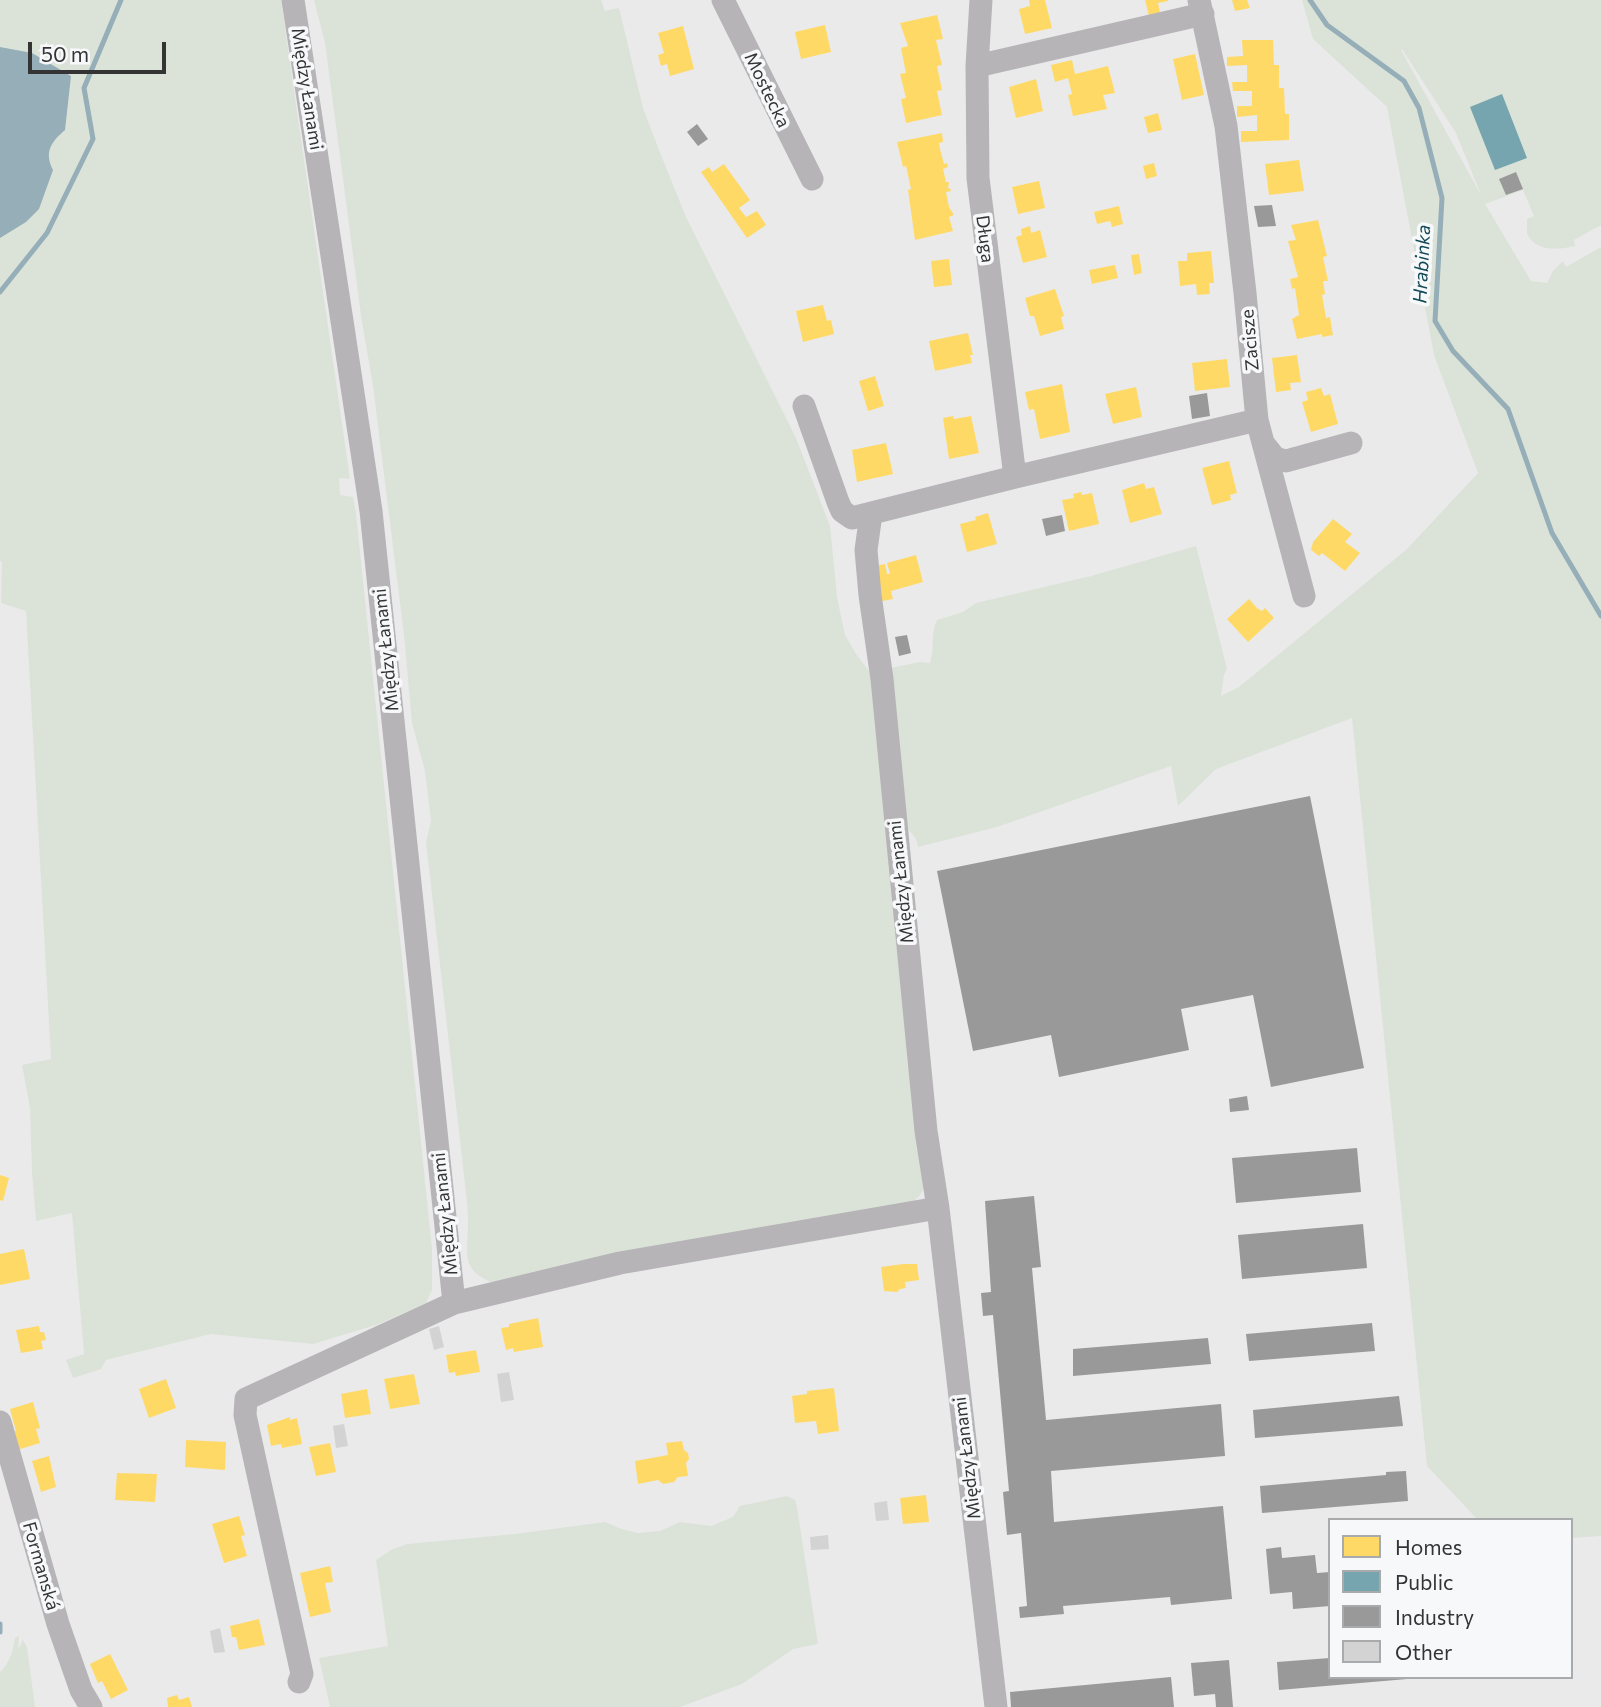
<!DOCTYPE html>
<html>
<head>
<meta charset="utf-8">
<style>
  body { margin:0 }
  #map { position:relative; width:1601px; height:1707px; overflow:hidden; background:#eaeaeb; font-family:Commissioner,sans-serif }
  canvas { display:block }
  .legend { position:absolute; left:1328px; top:1518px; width:245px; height:161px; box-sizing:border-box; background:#f7f8f9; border:2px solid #a9aaab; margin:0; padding:9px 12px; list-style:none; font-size:21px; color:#343435 }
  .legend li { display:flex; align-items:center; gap:14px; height:35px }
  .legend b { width:35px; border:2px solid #a9aaab }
  .scale { position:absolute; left:28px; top:42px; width:138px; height:32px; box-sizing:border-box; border:4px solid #343435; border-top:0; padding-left:9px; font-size:21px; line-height:24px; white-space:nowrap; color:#343435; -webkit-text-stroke:5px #f7f8f9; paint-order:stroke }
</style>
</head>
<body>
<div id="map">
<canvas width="1601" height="1707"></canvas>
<ul class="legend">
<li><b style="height:19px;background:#ffd966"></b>Homes</li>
<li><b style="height:19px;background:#76a5af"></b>Public</li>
<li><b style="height:19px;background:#999"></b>Industry</li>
<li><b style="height:19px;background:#d3d3d4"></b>Other</li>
</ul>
<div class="scale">50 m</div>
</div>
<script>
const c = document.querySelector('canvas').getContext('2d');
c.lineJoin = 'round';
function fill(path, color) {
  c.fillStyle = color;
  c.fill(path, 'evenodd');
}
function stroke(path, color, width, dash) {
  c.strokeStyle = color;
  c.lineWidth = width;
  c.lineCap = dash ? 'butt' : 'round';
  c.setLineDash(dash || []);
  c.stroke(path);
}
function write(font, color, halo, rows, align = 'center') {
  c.font = font + ' Commissioner,sans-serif';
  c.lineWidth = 7;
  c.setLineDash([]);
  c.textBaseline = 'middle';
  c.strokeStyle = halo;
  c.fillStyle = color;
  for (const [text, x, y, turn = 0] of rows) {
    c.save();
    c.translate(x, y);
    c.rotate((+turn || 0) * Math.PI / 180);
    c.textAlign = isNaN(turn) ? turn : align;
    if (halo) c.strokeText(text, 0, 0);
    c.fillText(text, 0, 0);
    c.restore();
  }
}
fill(new Path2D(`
  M0 0H281L350 479 339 478 340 495 353 497 356 513 432 1249V1290L426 1303 379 1324 313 1344 211 1334 106 1360 101 1369 73 1378 66 1360 84 1354 72 1213 36 1221 32 1172 30 1108 22 1065 51 1059 26 611 1 603 2 562 0 561Z
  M314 0H601L605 11 619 8 643 108 659 150 686 217 796 438 830 526 837 597 845 635 856 654 875 679 924 1186C920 1202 907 1204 893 1210L699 1238 498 1285C459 1270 468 1257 468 1222 468 1212 467 1203 466 1193L426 842 431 821 425 771 412 723 404 635 373 386 361 316 325 43Z
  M1302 0H1601V225L1574 240 1575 246C1558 250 1536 252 1527 234V219L1534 216 1523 190 1485 204 1531 281 1547 283 1553 271 1563 261 1566 267 1601 247V1536L1571 1538V1520H1478L1427 1466 1352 718 1216 769 1178 806 1171 766 997 827 918 847 916 839 905 825 891 668 920 662 930 663C935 648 930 634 937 620L963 612 976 603 1091 576 1196 546 1227 669 1224 675 1221 696 1239 687 1407 549 1478 473 1434 355 1387 107 1313 39ZM1402 49 1456 133 1481 195 1401 50Z
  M787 1496 795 1500 797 1507 818 1644 793 1649 742 1684 680 1707H330L319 1658 388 1646 376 1560 391 1550 407 1544 515 1534 605 1522 622 1529 638 1533 660 1531 680 1522 711 1526 733 1517 740 1506Z
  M19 1636 18 1649 23 1640 27 1647 35 1707H0V1672C10 1662 13 1652 15 1638Z`), '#dbe3d9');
fill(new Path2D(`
  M0 47 32 53 71 76 65 130C51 142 44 152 53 170L39 209 26 222 0 238Z`), '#95aeb7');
fill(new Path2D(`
  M1029 0H1045L1052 28 1025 34 1019 9 1030 6Z
  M1145 0H1168V1L1158 3 1160 13 1149 16Z
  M1232 0H1247L1250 8 1235 11Z
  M937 15 943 39 936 40 942 65 937 66 942 90 937 91 942 115 906 123 901 99 906 98 900 74 906 73 901 48 908 46 900 23Z
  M825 25 831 52 801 59 795 32Z
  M683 26 694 69 670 76 667 64 661 66 658 55 664 53 658 33Z
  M1242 40H1273L1274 65H1279V88H1284L1285 114H1289V140L1241 142V131H1257V115L1237 117V106H1252V91H1233L1232 82H1247V65L1227 66V57L1243 56Z
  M1195 54 1204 95 1182 100 1173 59Z
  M1072 60 1075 74 1108 66 1115 93 1103 95 1107 109 1073 116 1068 95 1072 94 1068 78 1055 82 1051 65Z
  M1036 79 1043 111 1016 118 1009 87Z
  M1158 113 1162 130 1148 133 1144 117Z
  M942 133 943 142 939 143 940 149 944 164 947 163 948 167 943 169 946 182H949L948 189 950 188 951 191 946 192 949 207 954 215 949 217 953 231 915 240 908 190 911 189 906 166 903 167 897 142Z
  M1299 160 1304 191 1269 195 1265 164Z
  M1154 163 1157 176 1146 179 1143 166Z
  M724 164 750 200 739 208 746 217 757 211 766 225 747 238 701 172 709 167 712 172Z
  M1039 181 1045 208 1018 214 1012 187Z
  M1119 206 1123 224 1112 227 1110 221 1097 224 1094 212Z
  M1318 220 1327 256 1323 257 1328 281H1323L1325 294 1322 295 1326 318 1330 317 1333 335 1322 337V334L1297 339 1292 319 1299 315 1295 288 1292 289 1290 279 1298 277 1288 241 1296 240 1291 225Z
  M1030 226 1031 233 1040 230 1047 257 1023 263 1016 237 1022 235 1021 229Z
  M1211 251 1214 283H1209L1210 294 1197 295 1196 284 1180 286 1178 261H1187V253Z
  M1139 254 1142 273 1134 275 1131 255Z
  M949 259 952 285 934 287 931 261Z
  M1115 265 1118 278 1092 284 1089 270Z
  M1055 289 1064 316 1061 317 1064 329 1040 336 1034 316H1030L1025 298Z
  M823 305 827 321 831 320 834 334 803 342 796 311Z
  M968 333 973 355H970L972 363 935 371 929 341Z
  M1297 355 1301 382 1290 383 1291 390 1276 392 1272 358Z
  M1227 359 1230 387 1195 391 1192 363Z
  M875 376 884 406 868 411 859 381Z
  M1062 384 1070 432 1040 439 1034 409 1029 410 1025 392Z
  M1136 387 1142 417 1113 424 1105 394Z
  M1321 388 1324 396 1330 394 1338 424 1311 432 1302 402 1308 400 1306 392Z
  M953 416 954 419 971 416 979 453 949 459 943 418Z
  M886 443 893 474 857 482 852 450Z
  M1229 461 1237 493 1230 495 1231 500 1212 505 1202 468Z
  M1144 483 1146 489 1154 487 1162 514 1130 523 1122 490Z
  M1081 492 1082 495 1092 493 1099 524 1069 531 1062 500 1074 498 1073 494Z
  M988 513 997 544 967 552 960 524 976 520 975 517Z
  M1333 519 1352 534 1345 542 1360 553 1345 571 1322 553 1319 556 1311 550 1313 542Z
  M916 555 923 582 891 591 893 599 877 602 870 567 885 564 887 574H890L887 563Z
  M1249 599 1257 608 1262 611 1265 608 1274 618 1248 642 1227 619Z
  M0 1175 9 1178 3 1201 0 1200Z
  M24 1249 30 1279 0 1285V1254Z
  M903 1264H917L919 1280 905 1282 906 1288 900 1289 897 1292 884 1291 881 1267Z
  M538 1318 543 1347 514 1352 513 1348 506 1350 501 1328 509 1327V1324Z
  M39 1326 40 1332H44L46 1340 41 1341 43 1349 21 1353 16 1330Z
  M476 1350 480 1372 456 1376 455 1372 449 1373 446 1355Z
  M414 1374 420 1404 390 1409 384 1379Z
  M166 1379 176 1408 149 1418 139 1389Z
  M834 1388 839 1431 818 1434 816 1421 795 1423 792 1396 807 1394V1391Z
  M367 1389 371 1414 345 1418 341 1394Z
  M33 1402 40 1428 36 1429 40 1443 17 1450 11 1432 16 1431 10 1409Z
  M290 1417V1420L297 1418 302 1444 282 1448 281 1444 271 1446 267 1425Z
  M186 1440 226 1442 225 1470 185 1467Z
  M682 1441 684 1450 688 1453 689 1459 686 1463 688 1476 678 1477 674 1482 663 1484 658 1480 638 1484 635 1461 668 1455 666 1443Z
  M330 1443 336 1472 316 1476 309 1447Z
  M49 1456 56 1487 41 1492 32 1461Z
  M117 1473 157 1474 155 1502 115 1500Z
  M926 1495 929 1522 903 1524 900 1498Z
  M239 1516 245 1535 241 1536 247 1556 224 1563 212 1524Z
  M330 1566 333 1582 325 1583 331 1612 310 1617 300 1573Z
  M259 1619 265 1645 239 1650 236 1637H232L230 1626Z
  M110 1654 128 1690 111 1699 102 1681 98 1683 90 1664Z
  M177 1695 179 1700 189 1697 192 1707H168L167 1698Z`), '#ffd966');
fill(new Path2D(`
  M1502 94 1527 158 1495 170 1470 107Z`), '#76a5af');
fill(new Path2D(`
  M697 124 708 139 698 146 687 132Z
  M1516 172 1523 189 1506 195 1499 179Z
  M1272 205 1276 226 1258 227 1254 206Z
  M1207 393 1210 416 1192 419 1189 396Z
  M1062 515 1065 531 1046 536 1042 519Z
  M907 635 911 653 899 656 895 637Z
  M1310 796 1364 1068 1271 1087 1253 995 1181 1009 1189 1050 1059 1077 1051 1035 973 1051 937 871Z
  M1247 1096 1249 1110 1230 1112 1229 1099Z
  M1357 1148 1361 1192 1236 1203 1232 1158Z
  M1034 1196 1041 1267 1032 1268 1046 1420 1221 1404 1225 1456 1051 1471 1054 1522 1223 1506 1232 1599 1171 1605 1170 1597 1063 1606 1064 1614 1020 1618 1019 1607 1027 1606 1021 1533 1007 1535 1003 1492 1009 1491 993 1315 983 1316 981 1293 991 1292 985 1201Z
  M1363 1224 1367 1268 1242 1279 1238 1235Z
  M1372 1323 1375 1351 1249 1361 1246 1334Z
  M1208 1338 1211 1364 1073 1376V1349Z
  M1399 1396 1403 1426 1255 1438 1253 1410Z
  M1406 1471 1408 1501 1262 1513 1260 1486 1386 1475V1472Z
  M1281 1547 1282 1558 1315 1555 1317 1573 1330 1572V1606L1293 1609 1292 1592 1270 1594 1266 1549Z
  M1330 1658V1677H1407V1679L1279 1690 1277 1662Z
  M1229 1660 1233 1707H1216L1215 1694 1194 1696 1191 1663Z
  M1171 1677 1174 1707H1011L1010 1692Z`), '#999');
stroke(new Path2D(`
  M1310 0 1327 25 1404 81 1419 108 1442 198 1435 321 1453 351 1508 409 1552 533 1601 616
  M0 292 47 233 93 139 84 88 121 0
  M0 1624V1632`), '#95aeb7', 5);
fill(new Path2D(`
  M439 1326 444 1347 434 1350 429 1329Z
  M509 1372 514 1400 501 1402 497 1374Z
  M344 1424 348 1446 336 1448 333 1426Z
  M887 1501 889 1520 876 1521 874 1503Z
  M828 1535 829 1549 811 1550 810 1537Z
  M220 1628 225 1652 214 1653 210 1631Z`), '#d3d3d4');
stroke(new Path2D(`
  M293 0 371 511 454 1303
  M723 0 812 179
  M981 0 977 66 978 178 1015 477
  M1199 0 1226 126 1245 293 1257 420 1304 596
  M977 66 1203 14
  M804 406 838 502 842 511 852 518 1015 477 1257 420
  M1263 443 1275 458 1286 461 1351 443
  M871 514 866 550 870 595 882 679 926 1131 938 1208 996 1707
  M0 1422 58 1624 81 1690 91 1707
  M299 1682 302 1674 245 1415 246 1399 454 1303 620 1263 938 1208`), '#b6b4b7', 23);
write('18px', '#343435', '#f7f8f9', [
  ["Między Łanami",307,89,81],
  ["Mostecka",767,90,64],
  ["Długa",985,239,83],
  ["Zacisze",1250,340,-95],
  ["Między Łanami",386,650,-96],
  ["Między Łanami",901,882,-96],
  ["Między Łanami",445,1214,-96],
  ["Między Łanami",967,1458,-97],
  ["Formanská",41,1566,74]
]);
write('italic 19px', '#124958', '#f7f8f9', [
  ["Hrabinka",1422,264,-87]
]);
</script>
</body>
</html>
